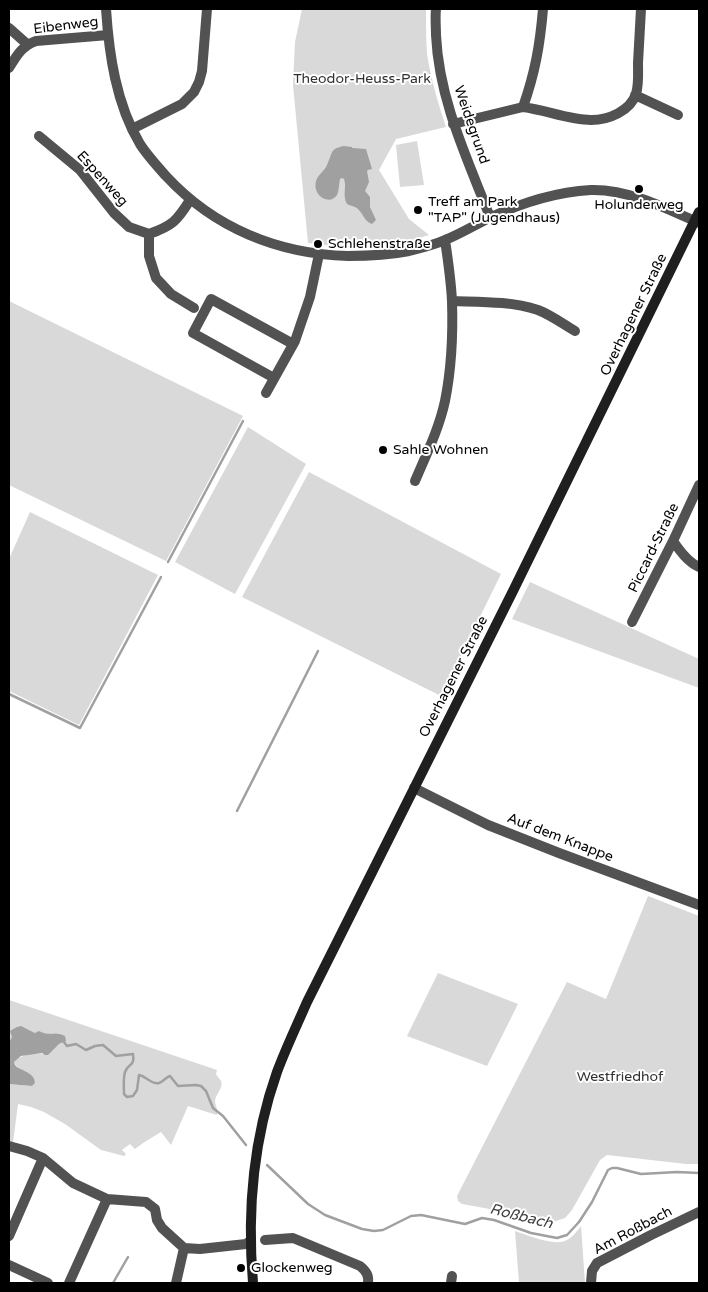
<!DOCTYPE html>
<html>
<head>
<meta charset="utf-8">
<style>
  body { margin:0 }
  #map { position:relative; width:708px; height:1292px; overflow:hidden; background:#fff; font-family:"Varela Round",sans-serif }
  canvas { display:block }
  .frame { position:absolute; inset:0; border:10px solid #000; pointer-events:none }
</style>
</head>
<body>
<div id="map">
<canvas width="708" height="1292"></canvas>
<div class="frame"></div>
</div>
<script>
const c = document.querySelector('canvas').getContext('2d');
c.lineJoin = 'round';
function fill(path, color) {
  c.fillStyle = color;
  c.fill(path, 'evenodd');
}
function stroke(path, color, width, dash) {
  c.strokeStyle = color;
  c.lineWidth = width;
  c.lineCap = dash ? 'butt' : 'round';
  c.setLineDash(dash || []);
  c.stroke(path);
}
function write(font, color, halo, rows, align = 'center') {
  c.font = font + ' "Varela Round",sans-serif';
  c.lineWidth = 4;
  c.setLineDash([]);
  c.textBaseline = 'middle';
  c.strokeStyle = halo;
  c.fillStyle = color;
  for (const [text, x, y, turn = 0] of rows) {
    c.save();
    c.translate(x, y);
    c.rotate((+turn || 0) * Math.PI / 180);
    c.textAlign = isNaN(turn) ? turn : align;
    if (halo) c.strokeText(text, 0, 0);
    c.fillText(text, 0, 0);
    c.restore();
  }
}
fill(new Path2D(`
  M302 9H404L426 10C426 25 426 39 427 54 431 79 438 103 446 127L396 139 379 170 409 219 429 235C388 248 350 249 308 243L293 85 295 42Z
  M417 141 424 185 400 187 396 145Z
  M9 301 243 416 166 561 9 485Z
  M248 427 306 464 235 594 175 562Z
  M309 472 501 574 441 696 242 597Z
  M30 512 158 575 79 725 9 691V559Z
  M530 582 699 659V688L512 619Z
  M648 896 699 916V1164H686L607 1155 600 1160 572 1210 565 1218 556 1221 462 1204 458 1201 457 1196 567 982 606 999Z
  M438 973 518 1004 487 1066 407 1036Z
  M9 1000 217 1070 216 1074C217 1076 219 1078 221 1081 224 1088 215 1094 215 1102 216 1107 218 1109 217 1115L188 1106 171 1145 161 1132 143 1143 135 1149 130 1144 122 1150 126 1154 124 1156 101 1150 65 1124 44 1112 31 1107 18 1104 13 1143 9 1142V1084L32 1086 35 1083C34 1071 18 1072 14 1062 22 1053 38 1052 48 1055 53 1049 57 1044 64 1042L54 1033H35L25 1028 12 1034V1037L9 1042Z
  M581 1226 585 1283H519L515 1231C528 1235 554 1247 567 1240 573 1237 577 1231 581 1226Z`), '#d9d9d9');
fill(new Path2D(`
  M344 146 352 147V148L366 149 372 169 368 170 367 171 369 182 365 191 370 197V207L376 220 372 224C364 221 364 215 358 209 355 206 351 206 347 204 342 195 347 187 344 179L342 178 340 179C339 184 339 191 337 195 330 206 312 196 316 181 318 174 325 171 327 165 333 153 329 149 344 146Z
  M21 1026 35 1033 39 1031C47 1036 55 1031 65 1036L66 1041 59 1044 48 1055H45L42 1053 21 1056 14 1062 15 1065 17 1067C24 1071 35 1074 35 1083L32 1086 9 1084V1042L12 1037 10 1031 17 1027Z`), '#a0a0a0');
stroke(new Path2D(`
  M168 562 243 421
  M9 694 80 728 161 577
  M237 811 318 651
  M64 1042 67 1046 76 1044 86 1050 95 1046 103 1045 116 1056 133 1054C135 1067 128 1063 125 1072 123 1078 124 1087 124 1094L127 1097 133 1096 137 1090 139 1075C146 1076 152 1085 159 1083 163 1082 166 1077 170 1076L178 1086 196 1085 201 1086 206 1091 213 1108 223 1116 246 1145
  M267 1165 308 1204 325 1215 362 1229 374 1231 383 1230 411 1216 421 1215 465 1224 482 1218 494 1220 531 1233 557 1238 567 1235 579 1222 592 1202 608 1170 612 1168H617L641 1174 677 1172 699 1173
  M113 1283 128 1257`), '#a0a0a0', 2.5);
stroke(new Path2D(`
  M106 9C109 54 116 104 140 144 147 155 157 166 166 176 214 228 278 254 348 256 368 256 389 255 409 251 421 248 434 245 445 240 460 234 475 225 489 218 521 203 556 192 591 190 628 189 666 208 699 223
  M436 9C435 18 436 27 436 35 439 100 467 158 490 217
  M9 28 27 44
  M9 68C17 55 22 46 36 41L108 35
  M635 95 678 115
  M523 107C546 110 569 120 591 120 609 120 630 111 636 94 639 84 638 73 638 63 639 45 640 27 641 9
  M453 124 523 107C535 73 540 45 543 9
  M132 129 182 104 194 92 199 82 202 71 207 9
  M39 136 80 170 114 213 129 227 149 234
  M190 200C177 221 172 226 149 234V256L156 278 171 294 194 308
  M452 301C480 302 510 301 538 310 551 315 563 324 575 331
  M274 378 193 333 211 299 293 344
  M266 393 295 341 310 297 319 254
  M415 481C426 455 439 429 445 401 451 371 453 332 452 301 451 281 448 260 445 240
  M673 541C680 551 688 562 699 567
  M632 622 673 541 699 485
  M414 788 488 825 559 853 699 905
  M9 1146 27 1151 43 1158 73 1183 107 1199 146 1202 155 1209 157 1220 162 1228 184 1248 200 1249 246 1244 250 1241
  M9 1236 43 1158
  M265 1240 293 1238 360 1266C366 1271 369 1275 368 1283
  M9 1265 48 1283
  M69 1283 107 1199
  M176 1283 184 1248
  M451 1283 452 1276
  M591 1283 592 1271 597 1263 651 1235 699 1212`), '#525252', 10);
stroke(new Path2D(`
  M253 1283C247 1212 253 1140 277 1072 286 1048 297 1025 307 1002L513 591 699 212`), '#1f1f1f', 10);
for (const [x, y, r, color] of [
  [639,189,5,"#000"],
  [418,210,5,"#000"],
  [318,244,5,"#000"],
  [383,450,5,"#000"],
  [241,1268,5,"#000"]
]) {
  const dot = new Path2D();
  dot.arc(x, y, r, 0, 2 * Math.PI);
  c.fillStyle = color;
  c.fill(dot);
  stroke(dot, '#fff', 2);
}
write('14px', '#000', '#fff', [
  ["Eibenweg",66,26,-7],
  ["Weidegrund",471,125,71],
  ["Espenweg",102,179,48],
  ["Overhagener Straße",634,315,-64],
  ["Piccard-Straße",654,548,-64],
  ["Overhagener Straße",454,677,-63],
  ["Auf dem Knappe",560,838,21],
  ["Am Roßbach",633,1231,-28]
]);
write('14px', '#303030', '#fff', [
  ["Theodor-Heuss-Park",362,79],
  ["Westfriedhof",620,1077]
]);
write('14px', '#000', '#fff', [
  ["Treff am Park",428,202],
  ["\"TAP\" (Jugendhaus)",428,218],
  ["Holunderweg",639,205,"center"],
  ["Schlehenstraße",328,244],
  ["Sahle Wohnen",393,450],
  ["Glockenweg",251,1268]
], 'left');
write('italic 15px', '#414141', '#fff', [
  ["Roßbach",521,1217,14]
]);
</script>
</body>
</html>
